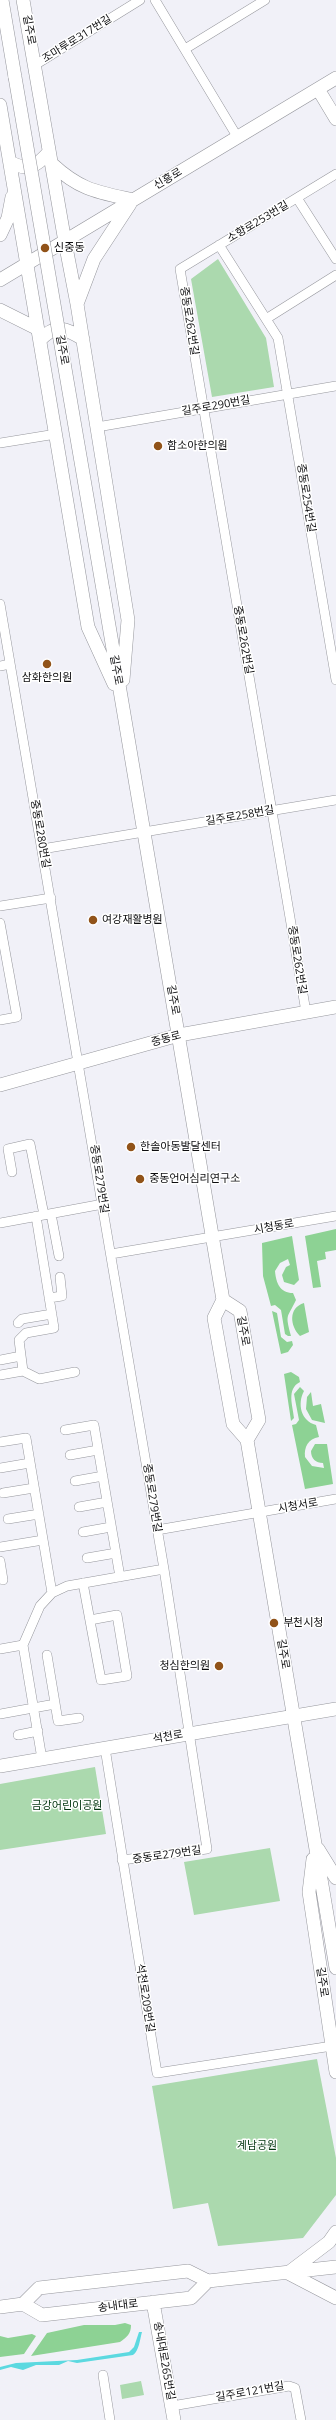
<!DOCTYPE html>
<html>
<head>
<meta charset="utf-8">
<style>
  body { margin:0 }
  canvas { display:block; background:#f1f1f8 }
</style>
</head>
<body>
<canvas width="336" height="2420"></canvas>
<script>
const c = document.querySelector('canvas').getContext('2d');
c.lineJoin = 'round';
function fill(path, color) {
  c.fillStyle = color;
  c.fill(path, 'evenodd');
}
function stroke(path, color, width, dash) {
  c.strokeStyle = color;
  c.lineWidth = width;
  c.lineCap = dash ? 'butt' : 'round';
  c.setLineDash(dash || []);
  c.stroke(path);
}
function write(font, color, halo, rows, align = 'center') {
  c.font = font + ' "Open Sans","Noto Sans KR",sans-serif';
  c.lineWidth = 3;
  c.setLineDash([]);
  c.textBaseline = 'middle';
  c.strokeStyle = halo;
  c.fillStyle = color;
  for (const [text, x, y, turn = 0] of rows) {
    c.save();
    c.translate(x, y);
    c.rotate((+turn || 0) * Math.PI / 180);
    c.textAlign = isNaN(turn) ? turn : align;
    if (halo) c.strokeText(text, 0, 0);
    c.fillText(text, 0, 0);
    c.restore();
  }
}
fill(new Path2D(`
  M218 259 266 338 274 387 212 397 191 279Z
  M95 1767 106 1834 0 1850V1784Z
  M270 1848 280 1901 194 1915 184 1862Z
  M317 2059 336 2158V2195L303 2238 218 2246 208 2203 173 2209 152 2086Z
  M141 2381 144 2395 122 2399 120 2385Z`), '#abd9ae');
fill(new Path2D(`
  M336 1229V1250L325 1252 326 1259 317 1261 321 1287 313 1288 305 1236Z
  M292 1236 299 1280 294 1285 284 1282 282 1275 286 1267 290 1265 288 1259 280 1263 275 1271C276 1283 280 1293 293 1293L296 1300C287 1319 285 1313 291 1336H288L285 1334 281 1310 275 1305 271 1306 263 1276 262 1243Z
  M304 1303 309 1332 300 1336C290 1326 288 1308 304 1303Z
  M272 1311 277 1313 281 1337 287 1342 292 1341 293 1345 288 1352 281 1354Z
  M291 1372 299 1377 300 1382C286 1389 293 1406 294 1418L291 1421 284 1374Z
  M300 1387 304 1391C297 1404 301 1421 316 1425L319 1437C308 1439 304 1447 305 1457L312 1466 324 1468 323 1463C316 1463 311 1459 311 1451L315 1444H327L333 1484 305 1489 292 1425 296 1424 299 1420 294 1394Z
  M311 1392 313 1406 321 1404 325 1423 312 1420 306 1409 307 1397Z
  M125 2323 131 2325C131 2334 127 2337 120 2342L31 2356 47 2333 84 2325H115Z
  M32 2334 36 2336 24 2354 0 2357V2336L8 2338Z`), '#8dd294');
fill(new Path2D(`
  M139 2332H142C140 2339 139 2351 133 2355L77 2363 68 2361 59 2365H36L23 2370 11 2367 0 2370V2367L16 2363 77 2360 129 2352 134 2347Z`), '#5cd9e0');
const street = new Path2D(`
  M155 0 238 138
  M185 49 265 0
  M35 65 140 0
  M297 198 336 259
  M219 245 278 338 336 680
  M266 319 336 275
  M97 427 336 386
  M0 443 56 434
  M0 604 164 1569 207 1849 122 1860
  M0 666 10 664
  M42 849 336 800
  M0 906 51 898
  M0 923 17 1017 0 1020
  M306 1012 180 269 336 174
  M12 1172 8 1149 30 1144 44 1215
  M51 1214 59 1256
  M0 1223 103 1204
  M111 1254 336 1216
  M49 1298 62 1296 60 1277
  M18 1323 22 1319 52 1314
  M0 1360 21 1356
  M23 1371 19 1340 26 1333 54 1328 36 1216
  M0 1375 23 1371 39 1379 75 1372
  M65 1430 94 1425 120 1577
  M0 1442 26 1438 52 1593
  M70 1455 98 1450
  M0 1468 30 1463
  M75 1481 103 1476
  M3 1493 34 1488
  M79 1507 107 1502
  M8 1519 39 1514
  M157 1530 336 1499
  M83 1532 111 1527
  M0 1547 43 1540
  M87 1558 116 1553
  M0 1561 3 1580
  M83 1583 101 1680 127 1676 117 1615 90 1620
  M0 1649 23 1645
  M47 1655 58 1721 79 1718
  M0 1714 55 1704
  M18 1735 38 1731
  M105 1748 157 2073 332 2046
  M42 1759 23 1645 40 1606 52 1593 67 1586 164 1569
  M103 2375 110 2420
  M172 2406 289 2386 295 2388 301 2420`);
const secondary = new Path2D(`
  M2 0 15 77
  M23 0 65 242 77 304 128 620 123 680
  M318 89 336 119
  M0 105 88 627 114 684
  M10 162C28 172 37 166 49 152
  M52 164C80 190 97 192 133 200
  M0 235 8 218 12 197
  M0 280 336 78
  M77 304 94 259 130 204
  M0 310 38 329
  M40 340C56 323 65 328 83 339
  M103 590 223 1300 214 1318 233 1424 247 1440 336 1968
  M0 1085 179 1035 336 1007
  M223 1300 240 1311 259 1420 247 1440
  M0 1766 336 1709
  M318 1849 336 1878
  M313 1859 309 1892 336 2072
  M288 2273 329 2242 336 2232
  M288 2273 336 2298
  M153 2302 174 2420
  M23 2304 39 2288 188 2271 208 2281 336 2267
  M0 2307 23 2304 42 2315 191 2298 208 2281`);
stroke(street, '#96979d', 10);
stroke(secondary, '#96979d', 14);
stroke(street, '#fff', 9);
stroke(secondary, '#fff', 13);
const secondaryBridge = new Path2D(`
  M15 77 103 590`);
stroke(secondaryBridge, '#96979d', 14, []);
stroke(secondaryBridge, '#fff', 13);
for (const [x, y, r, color] of [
  [45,248,5,"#915319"],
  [158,446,5,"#915319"],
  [47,664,5,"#915319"],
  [93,920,5,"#915319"],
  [131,1147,5,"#915319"],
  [140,1179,5,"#915319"],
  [274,1623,5,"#915319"],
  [219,1666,5,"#915319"]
]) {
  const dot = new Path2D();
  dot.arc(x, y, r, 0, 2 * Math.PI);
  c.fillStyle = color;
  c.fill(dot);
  stroke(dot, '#fff', 1.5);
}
write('11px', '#0d0d0f', '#fff', [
  ["길주로",29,30,80],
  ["조마루로317번길",77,39,-32],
  ["신흥로",168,179,-31],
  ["소향로253번길",258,222,-31],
  ["중동로262번길",189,321,81],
  ["길주로",62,350,80],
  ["길주로290번길",216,406,-10],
  ["중동로254번길",306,498,81],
  ["중동로262번길",243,640,80],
  ["길주로",116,670,80],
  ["길주로258번길",240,816,-10],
  ["중동로280번길",40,834,80],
  ["중동로262번길",297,960,81],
  ["길주로",173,1000,80],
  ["중동로",166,1039,-15],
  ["중동로279번길",99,1179,81],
  ["시청동로",274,1227,-10],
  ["길주로",243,1331,80],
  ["중동로279번길",152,1498,81],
  ["시청서로",298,1506,-10],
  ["길주로",283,1654,81],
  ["석천로",168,1737,-10],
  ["중동로279번길",167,1855,-8],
  ["길주로",322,1982,82],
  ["석천로209번길",145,1998,81],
  ["송내대로",118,2306,-7],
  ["송내대로265번길",164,2361,80],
  ["길주로121번길",250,2392,-10]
]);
write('11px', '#0d0d0f', '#fff', [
  ["신중동",54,248],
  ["함소아한의원",167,446],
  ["삼화한의원",47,678,"center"],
  ["여강재활병원",102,920],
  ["한솔아동발달센터",140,1147],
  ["중동언어심리연구소",149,1179],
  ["부천시청",283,1623],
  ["청심한의원",210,1666,"right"]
], 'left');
write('11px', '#033710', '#fff', [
  ["금강어린이공원",67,1806],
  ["계남공원",257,2146]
]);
</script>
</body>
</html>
